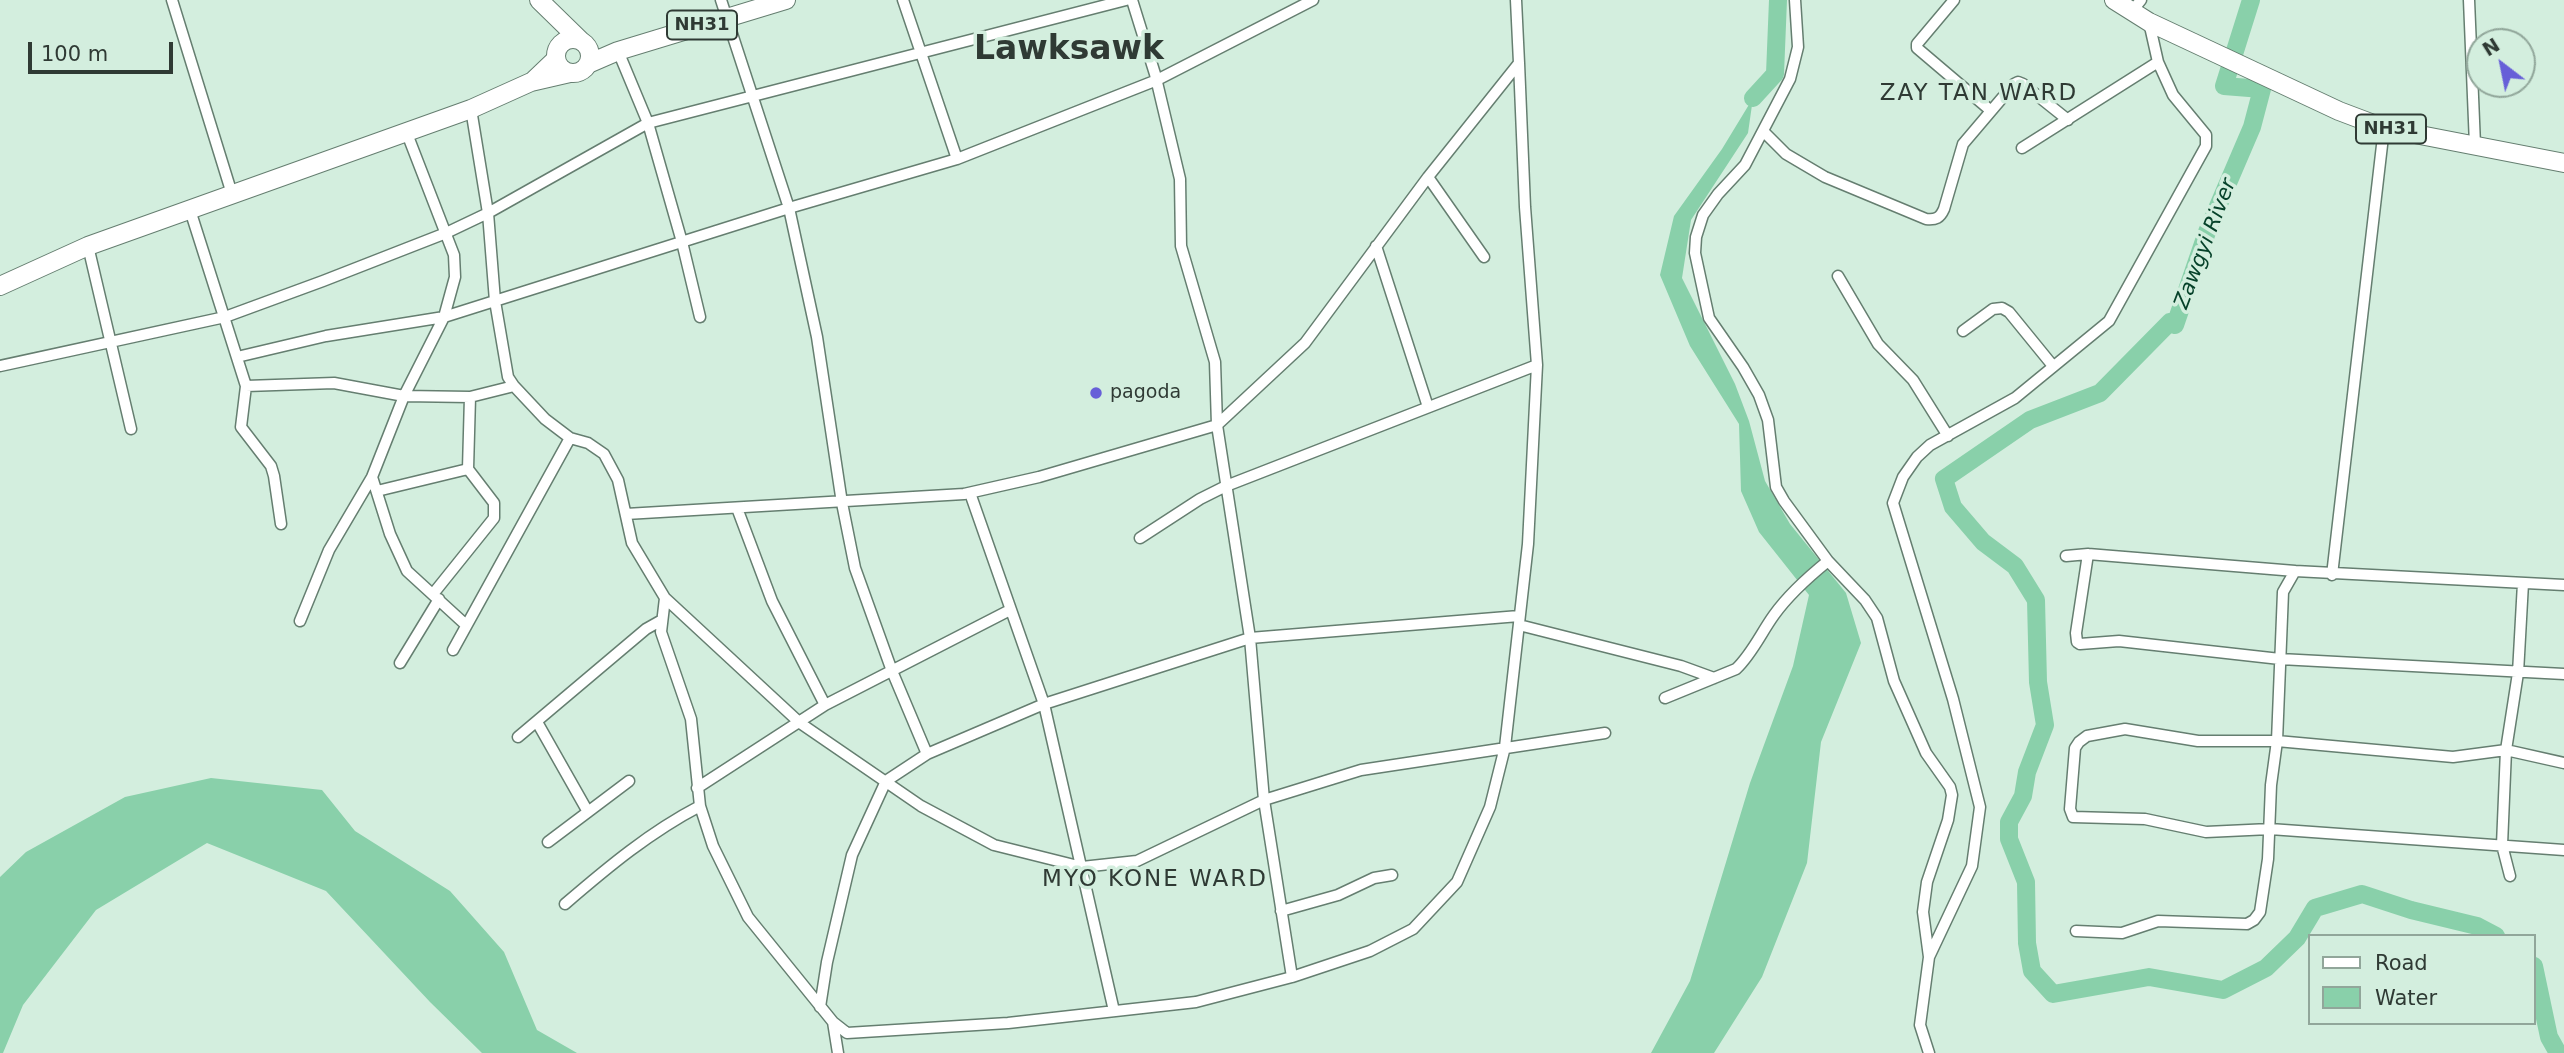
<!DOCTYPE html>
<html>
<head>
<meta charset="utf-8">
<style>
  body { margin:0 }
  #map { position:relative; width:2564px; height:1053px; overflow:hidden; background:#d3eede; font-family:"DejaVu Sans",sans-serif }
  canvas { display:block }
  .legend { position:absolute; left:2308px; top:934px; width:228px; height:91px; box-sizing:border-box; background:#d3eede; border:2px solid #91a69a; margin:0; padding:9px 12px; list-style:none; font-size:21px; color:#2f3a34 }
  .legend li { display:flex; align-items:center; gap:14px; height:35px }
  .legend b { width:35px; border:2px solid #91a69a }
  .north { position:absolute; left:2466px; top:28px; width:70px; height:70px; box-sizing:border-box; background:#d3eede; border:2px solid #91a69a; border-radius:50%; rotate:328deg; font-size:19px; font-weight:700; line-height:28px; text-align:center; color:#2f3a34 }
  .north::after { content:''; display:block; margin:auto; width:24px; height:32px; background:#675fd8; clip-path:polygon(50% 0,100% 100%,50% 72%,0 100%) }
  .scale { position:absolute; left:28px; top:42px; width:145px; height:32px; box-sizing:border-box; border:4px solid #2f3a34; border-top:0; padding-left:9px; font-size:21px; line-height:24px; white-space:nowrap; color:#2f3a34; -webkit-text-stroke:5px #d3eede; paint-order:stroke }
</style>
</head>
<body>
<div id="map">
<canvas width="2564" height="1053"></canvas>
<ul class="legend">
<li><b style="height:9px;background:#fff"></b>Road</li>
<li><b style="height:19px;background:#89d0aa"></b>Water</li>
</ul>
<div class="north">N</div>
<div class="scale">100 m</div>
</div>
<script>
const c = document.querySelector('canvas').getContext('2d');
c.lineJoin = 'round';
function fill(path, color) {
  c.fillStyle = color;
  c.fill(path, 'evenodd');
}
function stroke(path, color, width, dash) {
  c.strokeStyle = color;
  c.lineWidth = width;
  c.lineCap = dash ? 'butt' : 'round';
  c.setLineDash(dash || []);
  c.stroke(path);
}
function write(font, color, halo, rows, align = 'center') {
  c.font = font + ' "DejaVu Sans",sans-serif';
  c.lineWidth = 7;
  c.setLineDash([]);
  c.textBaseline = 'middle';
  c.strokeStyle = halo;
  c.fillStyle = color;
  for (const [text, x, y, turn = 0] of rows) {
    c.save();
    c.translate(x, y);
    c.rotate((+turn || 0) * Math.PI / 180);
    c.textAlign = isNaN(turn) ? turn : align;
    if (halo) c.strokeText(text, 0, 0);
    c.fillText(text, 0, 0);
    c.restore();
  }
}
fill(new Path2D(`
  M1753 98 1748 133 1691 220 1682 278 1735 384 1749 421 1765 481 1790 524 1846 593 1861 643 1821 742 1807 863 1762 977 1714 1053H1651L1690 981 1750 783 1793 666 1809 595 1759 532 1741 491 1739 424 1690 346 1660 275 1674 216 1722 149Z
  M211 778 322 790 355 831 450 891 504 952 537 1030 577 1053H482L430 1002 326 891 207 843 96 910 23 1005 3 1053H0V877L26 852 125 797Z`), '#89d0aa');
stroke(new Path2D(`
  M2251 0 2224 86 2262 89 2252 127 2207 232 2175 325 2170 322 2100 393 2030 420 1944 479 1953 507 1983 542 2015 566 2036 600 2038 682 2045 725 2027 772 2023 796 2009 822V839L2026 882 2027 943 2032 971 2053 994 2149 977 2223 990 2266 968 2297 938 2315 908 2362 894 2411 910 2477 926 2496 936
  M1753 98 1775 74 1778 0
  M2534 966 2549 1037 2558 1053`), '#89d0aa', 18);
const minor = new Path2D(`
  M172 0 232 194
  M721 0 789 208 817 337 842 503 855 568 892 671 927 754
  M903 0 957 159
  M1132 0 1155 74 1180 179 1181 246 1215 362 1217 425 1250 638 1264 800 1292 977
  M1795 0 1798 47 1790 79 1745 165 1718 194 1703 215 1696 237 1695 253 1709 318 1743 367 1759 395 1768 420 1776 487 1784 501 1828 561 1865 600 1877 618 1894 681 1926 753 1950 787 1952 795 1948 820 1927 882 1923 912 1929 957
  M1954 0 1917 44V48L1990 110
  M2469 0 2475 145
  M2132 11 2141 0
  M618 51 648 123 682 242 700 317
  M471 109 488 213 495 301 508 377 514 386 545 419 570 438 588 443 604 454 618 480 632 543 665 598 800 723 921 806 994 845 1082 867 1137 861 1264 800 1361 770 1605 733
  M1763 131 1786 154 1825 177 1926 219C1936 220 1940 218 1944 209L1963 144 2014 84 2018 82 2023 84 2068 120
  M2022 148 2158 62
  M1428 177 1484 257
  M190 210 246 386 241 427 271 466 274 476 281 524
  M88 246 131 429
  M1376 246 1428 407
  M1838 276 1878 344 1913 380 1948 436
  M1963 331 1993 309 2002 308 2009 312 2053 366
  M237 357 326 336 444 317 789 208 957 159 1157 80 1313 0
  M0 366 225 317 323 281 446 233 488 213 648 123 1126 0
  M246 386 334 383 404 396 470 397 514 386
  M372 477 390 534 407 571 466 625
  M377 491 468 469
  M970 493 1044 704 1114 1011
  M737 508 772 601 825 705
  M626 514 964 494 1039 477 1217 425 1305 343 1428 177 1519 63 1516 0
  M1140 538 1200 499 1226 486 1537 365
  M2088 554 2076 633 2077 642 2080 644 2119 641 2280 659 2564 674
  M2066 556 2088 554 2295 571
  M2332 575 2384 128
  M433 594 494 518V503L468 469 470 397
  M665 598 661 632 691 719 700 806 713 846 748 917 833 1022 847 1033 1008 1023 1196 1002 1292 977 1370 951 1413 929 1457 882 1490 807 1505 747 1528 544 1537 365 1525 207 1519 63
  M300 621 329 550 372 477 404 396 444 317 455 277 454 255 406 131
  M1519 625 1681 666 1714 678
  M453 650 570 438
  M400 663 439 599
  M1665 698 1736 669C1752 654 1761 633 1774 615 1789 594 1807 578 1828 561
  M537 722 588 812
  M518 737 646 629 662 620
  M2564 763 2506 750 2453 757 2277 741H2198L2125 729 2087 736 2079 742 2075 748 2070 809 2073 817 2145 819 2206 832 2270 829 2564 850
  M697 788 825 705 1010 610
  M548 842 629 781
  M2510 876 2502 845 2506 750 2518 673 2523 583
  M565 904C608 867 650 832 700 806
  M1281 911 1338 895 1374 878 1392 875
  M2076 931 2122 933 2158 921 2247 924 2254 920 2260 912 2268 859 2271 785 2277 741 2283 592 2295 571 2564 585
  M820 1007 827 962 852 855 886 781 927 754 1044 704 1250 638 1519 616
  M833 1022 838 1053
  M1929 1053 1920 1025 1929 957 1972 866 1980 807 1953 699 1893 503 1903 477 1917 457 1930 445 2015 398 2109 321 2206 146V135L2173 95 2158 62 2149 22`);
const primary = new Path2D(`
  M534 80 556 59
  M0 286 88 246 471 109 531 82 570 73`);
const trunk = new Path2D(`
  M539 0 581 41
  M2114 0 2149 22 2339 111 2384 128 2564 163
  M556 56a17 17 0 1 1 34 0a17 17 0 1 1-34 0Z
  M588 64 618 51 786 0`);
stroke(minor, '#657e70', 13);
stroke(primary, '#657e70', 20);
stroke(trunk, '#657e70', 20);
stroke(minor, '#fff', 10);
stroke(primary, '#fff', 18);
stroke(trunk, '#fff', 18);
for (const [x, y, r, color] of [
  [1096,393,7,"#675fd8"]
]) {
  const dot = new Path2D();
  dot.arc(x, y, r, 0, 2 * Math.PI);
  c.fillStyle = color;
  c.fill(dot);
  stroke(dot, '#d3eede', 2.5);
}
for (const [x, y, w] of [
  [702,25,70],
  [2391,129,70]
]) {
  const box = new Path2D();
  box.roundRect(x - w / 2, y - 14.5, w, 29, 5);
  c.fillStyle = '#d3eede';
  c.fill(box);
  stroke(box, '#2f3a34', 2);
}
write('bold 18px', '#2f3a34', null, [
  ["NH31",702,25],
  ["NH31",2391,129]
]);
write('19px', '#2f3a34', '#d3eede', [
  ["pagoda",1110,393]
], 'left');
write('italic 21px', '#06422a', '#d3eede', [
  ["Zawgyi River",2206,244,-69]
]);
c.letterSpacing = '2px';
write('23px', '#2f3a34', '#d3eede', [
  ["ZAY TAN WARD",1979,94],
  ["MYO KONE WARD",1155,880]
]);
c.letterSpacing = '0px';
write('bold 33px', '#2f3a34', '#d3eede', [
  ["Lawksawk",1069,50]
]);
</script>
</body>
</html>
